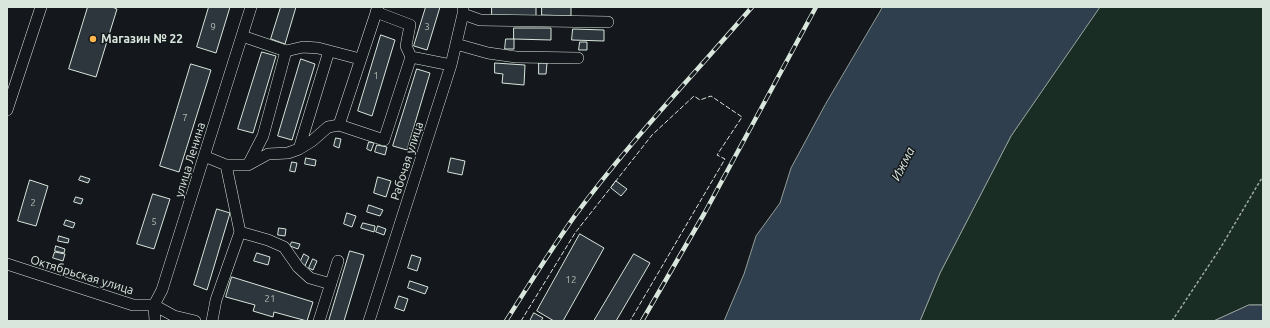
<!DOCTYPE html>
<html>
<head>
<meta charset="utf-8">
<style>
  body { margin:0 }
  #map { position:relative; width:1270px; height:328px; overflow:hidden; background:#14181c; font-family:Ubuntu,sans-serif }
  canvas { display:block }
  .frame { position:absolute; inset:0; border:8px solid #d8e6dc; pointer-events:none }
</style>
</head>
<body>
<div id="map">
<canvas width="1270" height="328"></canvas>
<div class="frame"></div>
</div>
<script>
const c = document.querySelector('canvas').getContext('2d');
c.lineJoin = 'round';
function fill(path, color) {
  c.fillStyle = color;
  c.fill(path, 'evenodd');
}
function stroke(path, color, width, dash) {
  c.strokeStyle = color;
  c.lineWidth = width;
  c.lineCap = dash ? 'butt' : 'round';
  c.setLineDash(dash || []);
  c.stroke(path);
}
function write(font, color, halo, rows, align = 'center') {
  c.font = font + ' Ubuntu,sans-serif';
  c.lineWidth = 3;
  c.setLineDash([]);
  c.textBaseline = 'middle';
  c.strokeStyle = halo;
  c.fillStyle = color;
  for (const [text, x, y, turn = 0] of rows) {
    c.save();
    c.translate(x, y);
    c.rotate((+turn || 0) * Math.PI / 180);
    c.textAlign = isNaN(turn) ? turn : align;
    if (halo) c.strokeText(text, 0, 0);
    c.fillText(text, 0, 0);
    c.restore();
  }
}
const green = new Path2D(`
  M1100 7H1263V305H1249L1214 321H920L940 273 1011 136Z`);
fill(green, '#1a2d24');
stroke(green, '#939e99', 1);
const water = new Path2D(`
  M883 7H1100L1011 136 940 273 920 321H724L744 274 756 236 780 203 791 168 825 105Z
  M1249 305H1263V321H1214Z`);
fill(water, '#2f3f4d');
stroke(water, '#939e99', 1);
const building = new Path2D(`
  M88 7H112L117 9 96 77 69 69Z
  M209 7H230L216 53 197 47Z
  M281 7H296L285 44 271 39Z
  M426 7H440L427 50 414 46Z
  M492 7H536V16L492 15Z
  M542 7H571V16L542 15Z
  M514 28H551V40L514 39Z
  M573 29 604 30V41L572 40Z
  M381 35 395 40 372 116 358 111Z
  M506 39H514V49H505Z
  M580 42H587V50H579Z
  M262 52 276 56 253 133 238 129Z
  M301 59 315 64 292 140 278 136Z
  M495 63 525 65 524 85 502 83 503 74 495 73Z
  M539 63H547L546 74H539Z
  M191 64 211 70 179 172 160 166Z
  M417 69 430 73 407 150 393 146Z
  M336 138 341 139 339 148 334 146Z
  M369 142 374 143 371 151 367 149Z
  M377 145 387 147 385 155 375 152Z
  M306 158 316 160 315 166 305 164Z
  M451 158 465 161 462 175 448 172Z
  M292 162 297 163 295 172 290 171Z
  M81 176 90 179 88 183 79 180Z
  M378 177 391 181 386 197 374 193Z
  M30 180 48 186 36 226 18 221Z
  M616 181 627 189 621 196 611 188Z
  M153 194 170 199 154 249 137 244Z
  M76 197 83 199 81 204 74 202Z
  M369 205 383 210 380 216 367 212Z
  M217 209 230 213 207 290 194 285Z
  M347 213 356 216 352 227 344 224Z
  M66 220 75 223 73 228 64 225Z
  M363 223 375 226 374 232 361 228Z
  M378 226 386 229 384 235 376 232Z
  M279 228 286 229 285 236 278 235Z
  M580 234 604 248 563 321H554L537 311Z
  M59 236 69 239 68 243 58 241Z
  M292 242 300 244 298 249 290 246Z
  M56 246 65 249 64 253 55 251Z
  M350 251 364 255 344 321H329Z
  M55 252 65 254 63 261 53 258Z
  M257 253 270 257 268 265 254 261Z
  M304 254 309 257 304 268 299 265Z
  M634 254 650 263 616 321H594Z
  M412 255 421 258 417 271 408 268Z
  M313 259 317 261 313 270 309 268Z
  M232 277 313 302 307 321 274 312 273 317 253 311 255 305 226 297Z
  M410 281 428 287 425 294 408 288Z
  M399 296 408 299 404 311 395 308Z
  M534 313 543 318 541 321H530Z`);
fill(building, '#2c363c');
stroke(building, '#d8e6dc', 1);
const minor = new Path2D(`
  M463 14 480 20 608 22
  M242 36 286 51 303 47 318 48 360 59
  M456 44 488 53 516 57 578 58
  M411 57 451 65
  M7 110 41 7
  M339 125 378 7
  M299 149 329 51
  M204 156 226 165H248L268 154 288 153 299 149 312 141 328 127 339 125 384 140 411 57 406 46 410 25 376 12
  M248 165 263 136 286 51
  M240 232 268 240 284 247 298 267 310 278 331 284
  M7 264 133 305H154L174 316 195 321
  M155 321 154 305 162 290 251 7
  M212 321 216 300 240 232 226 165
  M319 321 338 261
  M369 321 451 65 463 14V7`);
stroke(minor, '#d8e6dc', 12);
stroke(new Path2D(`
  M1172 321 1221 247 1263 176`), '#9da8a2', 1.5, [3, 2]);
stroke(minor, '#14181c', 11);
const rail = new Path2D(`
  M506 321C528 286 550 251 574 217 628 143 692 77 752 7
  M642 321 704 214 816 7`);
stroke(rail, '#d8e6dc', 4.5);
stroke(rail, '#14181c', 3, [9]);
stroke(new Path2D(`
  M521 321 575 233 652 135 694 96 700 100 711 96 742 117 717 155 725 159 630 321`), '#d8e6dc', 1, [5, 2]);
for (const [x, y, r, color] of [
  [93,39,4,"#ffb74d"]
]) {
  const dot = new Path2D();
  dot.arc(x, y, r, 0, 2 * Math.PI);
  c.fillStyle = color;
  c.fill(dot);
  stroke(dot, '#14181c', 1.5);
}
write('10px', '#adbab4', null, [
  ["9",213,27],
  ["3",427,27],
  ["1",376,76],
  ["7",185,118],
  ["2",33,203],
  ["5",154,222],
  ["12",571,280],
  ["21",270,299]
]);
write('bold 12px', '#d8e6dc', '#14181c', [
  ["Магазин № 22",101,39]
], 'left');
write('12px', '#d8e6dc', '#14181c', [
  ["улица Ленина",190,160,-73],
  ["Рабочая улица",407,161,-72],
  ["Октябрьская улица",82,275,17]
]);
write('italic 13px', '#d8e6dc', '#14181c', [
  ["Ижма",903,164,-63]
]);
</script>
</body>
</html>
